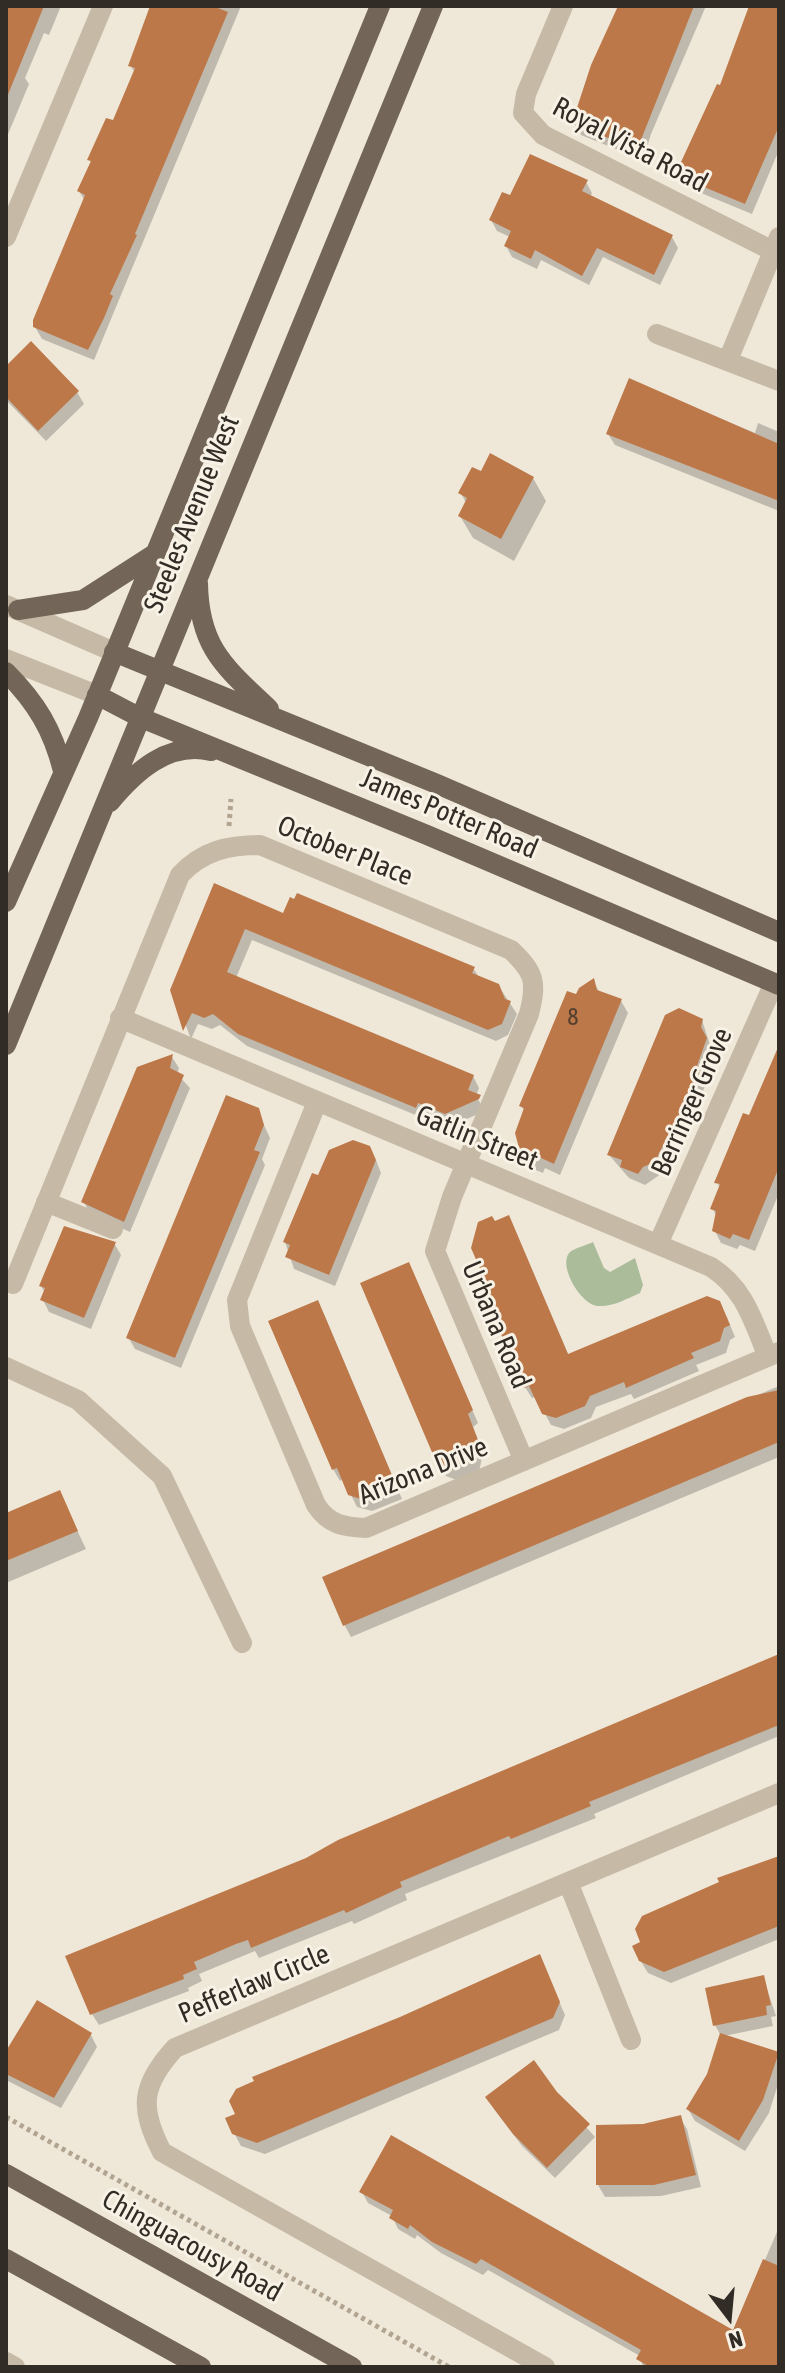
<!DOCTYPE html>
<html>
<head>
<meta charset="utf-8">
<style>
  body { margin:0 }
  #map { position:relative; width:785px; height:2373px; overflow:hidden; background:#efe8d9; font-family:"Asap Condensed",sans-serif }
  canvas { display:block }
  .frame { position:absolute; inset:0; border:8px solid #322c26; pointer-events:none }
  .north { position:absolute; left:689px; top:2277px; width:80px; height:80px; -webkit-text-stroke:6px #f7f2e5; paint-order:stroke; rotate:164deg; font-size:22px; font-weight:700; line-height:32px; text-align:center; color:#322c26 }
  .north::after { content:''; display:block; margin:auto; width:28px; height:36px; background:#322c26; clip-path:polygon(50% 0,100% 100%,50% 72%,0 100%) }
</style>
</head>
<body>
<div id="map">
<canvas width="785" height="2373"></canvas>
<div class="frame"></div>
<div class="north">N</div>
</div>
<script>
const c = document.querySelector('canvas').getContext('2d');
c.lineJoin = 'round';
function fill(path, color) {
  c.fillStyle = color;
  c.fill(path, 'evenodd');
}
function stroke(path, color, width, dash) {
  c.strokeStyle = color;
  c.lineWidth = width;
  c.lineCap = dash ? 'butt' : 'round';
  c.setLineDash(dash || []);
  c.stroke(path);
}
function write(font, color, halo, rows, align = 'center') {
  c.font = font + ' "Asap Condensed",sans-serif';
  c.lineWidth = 6;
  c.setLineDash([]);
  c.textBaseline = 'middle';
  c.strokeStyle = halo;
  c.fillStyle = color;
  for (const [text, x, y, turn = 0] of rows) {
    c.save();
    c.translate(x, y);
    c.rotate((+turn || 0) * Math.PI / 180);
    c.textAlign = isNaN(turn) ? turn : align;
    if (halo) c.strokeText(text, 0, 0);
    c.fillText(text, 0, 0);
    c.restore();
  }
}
fill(new Path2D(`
  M593 1242 604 1268 610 1272 635 1258 643 1285 640 1293C626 1299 613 1307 598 1306 581 1305 557 1265 570 1252 575 1248 587 1245 593 1242Z`), '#abbc9a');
fill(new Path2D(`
  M6 6H61L49 35 44 33 25 78 29 84 6 139Z
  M155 6H241L94 360 42 339 35 327 85 201 79 191 92 164 89 159 114 123 135 73 130 65Z
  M620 6H706L651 134 643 160 581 135 574 123Z
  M751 6H779V150L752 214 684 186 677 175 722 88Z
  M586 182 592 193 590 197 672 237 678 248 660 285 603 257 589 285 541 260 537 269 512 257 506 246 510 237 497 231 491 220 511 198Z
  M6 368 77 392 84 404 46 441 6 400Z
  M630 381 755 433 758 423 779 432V511L615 445 608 434Z
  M481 474 533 478 546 501 514 561 473 538 460 516 466 503 461 493Z
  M215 886 284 916 473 968 479 977 498 985 517 1014 508 1035 496 1041 252 940 236 978 473 1076 479 1088 476 1096 485 1111 453 1125 425 1114 423 1118 247 1046 220 1025 212 1029 198 1024 191 1039 172 990Z
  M593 981 600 993 621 1001 628 1013 560 1175 545 1168 543 1173 526 1166 519 1154 525 1112 521 1106 577 996Z
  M702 1020 712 1051 703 1076 707 1082 677 1149 674 1148 661 1174 645 1185 629 1178 609 1155Z
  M172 1057 179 1068 177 1074 190 1088 130 1232 90 1214 84 1202Z
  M779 1068V1193L755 1251 740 1245 737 1249 721 1243 715 1231 717 1217 712 1208 720 1189 717 1182Z
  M257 1110 270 1138 262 1159 265 1165 181 1368 135 1349 128 1337Z
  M376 1160 381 1173 335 1286 294 1269 285 1242 319 1178Z
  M509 1218 569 1356 726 1315 735 1337 730 1340 726 1353 696 1365 699 1371 634 1399 631 1394 596 1407 591 1418 564 1429 551 1425 536 1397 532 1398 525 1387 483 1273 494 1224Z
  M114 1243 121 1255 91 1329 49 1312 43 1300 45 1293 41 1286Z
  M408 1264 478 1423 473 1427 483 1453 479 1472 459 1481 446 1476 439 1463Z
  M324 1314 402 1499 372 1511 357 1507 343 1479 340 1481 333 1469Z
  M779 1386V1457L351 1637 345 1626 324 1578Z
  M59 1492 86 1549 6 1583V1515Z
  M779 1657V1736L594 1814 596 1818 405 1894 407 1900 354 1924 352 1921 259 1958 255 1951 199 1974 202 1981 188 1988 189 1991 99 2025 92 2014 307 1860Z
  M779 1858V1939L671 1983 648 1973 640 1960Z
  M539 1956 565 2015 559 2030 265 2154 241 2146 234 2133 238 2115 400 2019Z
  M763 1977 776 2016 771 2017 773 2026 724 2036 779 2057V2081L769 2113 745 2151 695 2121 688 2109 708 2075 721 2036 715 2025Z
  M91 2035 97 2047 61 2108 6 2080V2055Z
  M556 2093 595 2137 555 2178 522 2146 494 2109Z
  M680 2118 687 2129 701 2187 661 2196 605 2197 598 2185 643 2126Z
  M362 2192 779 2358V2367H643L640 2356 488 2270 483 2275 441 2253 417 2235 415 2239 398 2229 392 2216 368 2203Z
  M779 2227V2322L748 2300Z`), '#0003');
fill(new Path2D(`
  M6 6H44L7 97H6Z
  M150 6H213L228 12 135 234 137 235 110 294 113 296 104 318 88 350 33 327V320L85 195 77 191 91 161 87 160 106 118 113 120 135 68 128 66Z
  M618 6H694L637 150 572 123 591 65Z
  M749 6H779V126L745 204 675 175 717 84 720 85Z
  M530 154 588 180 582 191 673 235 654 275 597 248 582 276 535 250 531 259 504 246 511 231 489 220 502 192 510 195Z
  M31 341 79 391 38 431 6 397V366Z
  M629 378 779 444V501L606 434Z
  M490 453 534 477 501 539 458 516 467 498 458 493 472 467 481 471Z
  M214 883 283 913 290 897 294 899 297 893 475 967 472 973 499 984 505 999 511 1001 502 1024 488 1030 245 929 227 972 474 1075 468 1090 481 1095 479 1099 445 1114 418 1103 416 1108 238 1034 213 1014 204 1018 192 1013 183 1031 170 990Z
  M594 978 597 990 622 999 554 1164 539 1157 536 1163 517 1155 519 1148 515 1133 524 1108 519 1106 567 991 576 994 579 988Z
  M679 1008 703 1019 701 1027 707 1038 697 1066 701 1068 671 1138 667 1137 655 1162 643 1167 638 1174 620 1167 622 1160 607 1155 665 1015Z
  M779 1045V1167L749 1240 733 1234 730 1239 712 1231 716 1211 710 1209 720 1184 714 1183 743 1113 749 1115Z
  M173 1054 170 1068 184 1075 124 1222 81 1202 137 1067Z
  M226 1095 259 1108 264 1125 254 1150 260 1152 175 1358 126 1338Z
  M353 1140 370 1146 376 1160 329 1275 285 1257 290 1245 283 1242 312 1173 318 1175 329 1150Z
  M509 1215 568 1354 707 1296 720 1301 730 1325 724 1328 720 1341 691 1353 694 1358 626 1388 624 1382 590 1396 585 1406 556 1418 542 1414 529 1386 524 1388 475 1273 481 1271 471 1248 478 1222 492 1216 495 1221Z
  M64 1226 116 1242 84 1318 40 1300 45 1288 39 1286Z
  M409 1262 473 1410 468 1414 478 1440 472 1453 474 1460 451 1470 437 1464 360 1283Z
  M318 1300 397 1487 364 1500 348 1495 337 1468 332 1470 268 1321Z
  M779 1390V1442L343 1626 322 1577 747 1397Z
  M60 1490 78 1531 6 1561V1513Z
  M779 1654V1725L589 1802 591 1806 511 1839 509 1836 400 1882 402 1887 346 1913 344 1910 251 1948 248 1940 236 1944 194 1962 197 1969 183 1975 184 1979 90 2015 65 1956 306 1858 338 1840Z
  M779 1856V1926L664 1972 639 1961 632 1946 640 1942 635 1929 642 1916 719 1882 717 1878Z
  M540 1954 560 2002 553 2018 257 2143 232 2134 225 2118 235 2114 229 2101 236 2089 254 2081 252 2077 400 2017Z
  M764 1975 771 2005 766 2006 767 2015 713 2026 705 1988Z
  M37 2000 92 2033 54 2098 6 2074V2051Z
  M720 2033 779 2052 763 2100 739 2141 686 2109 707 2074Z
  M534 2060 557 2092 590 2124 547 2168 513 2134 485 2097Z
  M681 2115 696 2175 654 2185H596V2125L643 2124Z
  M391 2135 733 2330 763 2259 779 2266V2367H650L636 2359 641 2350 481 2259 476 2264 432 2242 410 2225 408 2229 389 2218 393 2210 359 2192Z`), '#bc7849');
stroke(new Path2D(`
  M229 826 231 799
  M6 2117 449 2367`), '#b1a490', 5, [4, 4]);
stroke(new Path2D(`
  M563 6 526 94 523 113 543 135 773 251
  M6 237 103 6
  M657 334 779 381
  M728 360 779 237
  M6 605 114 652
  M6 659 97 695
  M120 1018 711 1267C745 1289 753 1321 768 1357
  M317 1102 237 1300 240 1326 316 1505C329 1525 344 1527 366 1528L779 1352
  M46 1202 113 1229
  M659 1242 774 983
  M13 1284 180 875C202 851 228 845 260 845L511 950C535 973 537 982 529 1014L452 1197 435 1251 524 1461
  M6 1367 78 1400 162 1476 242 1643
  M568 1882 631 2040
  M6 2362 15 2367
  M545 2367 162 2152C139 2108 141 2085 175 2048L779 1793`), '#c6baa6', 20);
stroke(new Path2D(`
  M198 583C199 648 225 667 269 709
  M18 610 83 600 153 555
  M114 652 437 784 779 932
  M6 672C36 702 53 730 63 771
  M97 695 139 717 427 835 779 985
  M110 802C135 772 168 741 211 751
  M6 902 88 718 380 6
  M6 1045 433 6
  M6 2174 352 2367
  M6 2259 201 2367`), '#736658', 20);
write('24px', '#543f2f', null, [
  ["8",573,1017]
]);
write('28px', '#322c26', '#f7f2e5', [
  ["Royal Vista Road",630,145,28],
  ["Steeles Avenue West",192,514,-68],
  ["James Potter Road",449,814,23],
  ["October Place",345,851,22],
  ["Berringer Grove",692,1102,-66],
  ["Gatlin Street",477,1138,22],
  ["Urbana Road",496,1325,67],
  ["Arizona Drive",423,1471,-22],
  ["Pefferlaw Circle",254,1984,-23],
  ["Chinguacousy Road",192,2246,29]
]);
</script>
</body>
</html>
